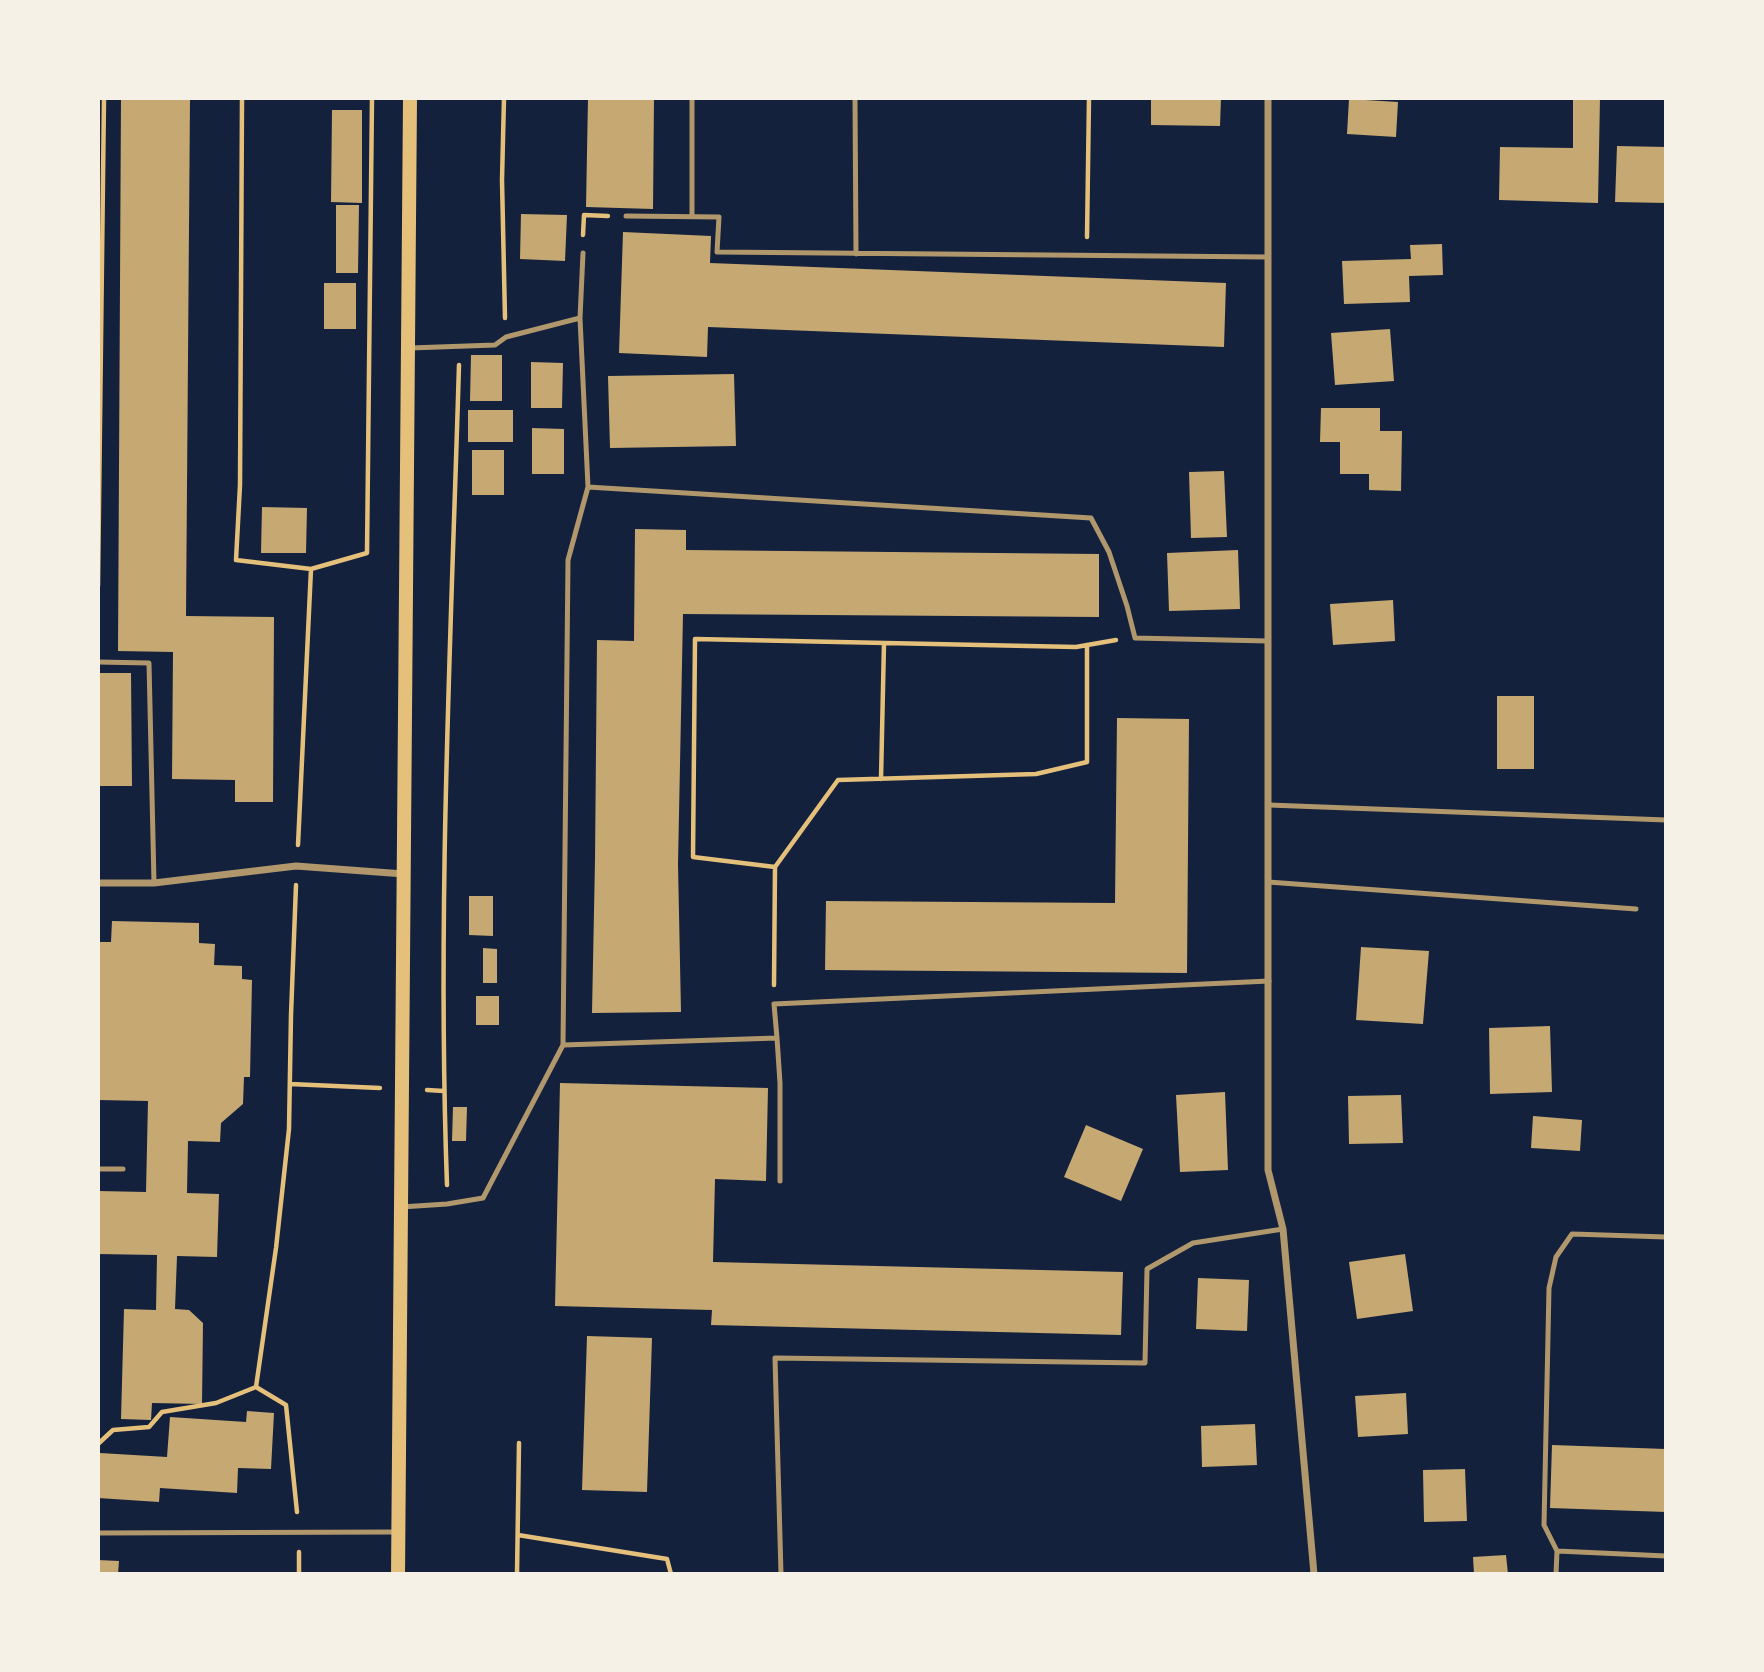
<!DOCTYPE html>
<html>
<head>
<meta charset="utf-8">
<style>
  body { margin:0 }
  #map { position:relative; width:1764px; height:1672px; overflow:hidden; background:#14213d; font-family:Helvetica,sans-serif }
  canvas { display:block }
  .frame { position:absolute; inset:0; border:100px solid #f6f1e7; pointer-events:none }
</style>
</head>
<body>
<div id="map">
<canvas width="1764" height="1672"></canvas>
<div class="frame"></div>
</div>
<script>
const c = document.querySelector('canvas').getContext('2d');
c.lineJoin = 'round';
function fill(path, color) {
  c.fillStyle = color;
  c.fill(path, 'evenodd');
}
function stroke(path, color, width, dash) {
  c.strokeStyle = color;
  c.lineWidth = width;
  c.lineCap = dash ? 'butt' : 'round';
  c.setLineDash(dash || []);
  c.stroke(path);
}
fill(new Path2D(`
  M121 98H190L186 616 274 617 273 802H235V780L172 779 173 652 118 651Z
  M588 98H654L653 209 586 207Z
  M1151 98H1221L1220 126 1151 125Z
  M1573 98H1600L1598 203 1499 200 1500 147 1573 148Z
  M1349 99 1398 102 1396 137 1347 134Z
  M332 110H362V203L331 202Z
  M1617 146 1666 147V203L1615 202Z
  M336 205H359L358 273H336Z
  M521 214 567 215 565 261 520 259Z
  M623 232 711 236 710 263 1226 283 1224 347 708 327 707 357 619 353Z
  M1442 244 1443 275 1409 276 1410 302 1344 304 1342 261 1411 259 1410 245Z
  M324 283H356V329H324Z
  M1390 329 1394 381 1335 385 1331 333Z
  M471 355H502V401H470Z
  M531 362 563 363 562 408H531Z
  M734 374 736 446 610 448 608 376Z
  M1321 408H1380V431H1402L1401 491 1369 490V474H1340V442H1320Z
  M468 410H513V442H468Z
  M532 428 564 429V474H532Z
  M472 450H504V495H472Z
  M1224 471 1227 537 1191 538 1189 472Z
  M262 507 307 508 306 553H261Z
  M635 529 686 530V550L1099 554V617L683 614 678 864 681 1012 592 1013 595 860 597 640 634 641Z
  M1238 550 1240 609 1169 611 1167 553Z
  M1393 600 1395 641 1333 645 1330 604Z
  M98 673H131L132 786H98Z
  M1497 696H1534V769H1497Z
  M1117 718 1189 719 1187 973 825 970 826 901 1115 903Z
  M469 896H493V936L469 935Z
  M112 921 199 923V943L215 944 214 965 242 966V979L252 980 250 1077H244L243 1104 221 1123 220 1142 188 1141 187 1193 219 1194 217 1257 177 1256 175 1309 189 1310 203 1323 202 1404 152 1403 151 1420 121 1419 124 1309 156 1310 157 1255 98 1254V1191L146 1192 148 1101 98 1100V942H111Z
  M1361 947 1429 951 1423 1024 1356 1020Z
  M483 948 497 949V983H483Z
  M476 996H499V1025H476Z
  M1550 1026 1552 1092 1490 1094 1489 1028Z
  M560 1083 768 1088 766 1181 715 1179 713 1262 1123 1272 1121 1335 711 1325 712 1310 555 1306Z
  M1225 1092 1228 1170 1180 1172 1176 1095Z
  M1401 1095 1403 1143 1349 1144 1348 1096Z
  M453 1107H467L466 1141H452Z
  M1533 1116 1582 1120 1580 1151 1531 1148Z
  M1086 1125 1143 1149 1121 1201 1064 1177Z
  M1405 1254 1413 1311 1357 1319 1349 1262Z
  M1198 1278 1249 1280 1247 1331 1196 1329Z
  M587 1336 652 1338 647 1492 582 1490Z
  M1406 1393 1408 1434 1358 1437 1355 1396Z
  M247 1411 274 1413 271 1469 238 1468 237 1493 160 1488 159 1502 98 1498 100 1453 167 1457 170 1417 246 1422Z
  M1255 1424 1257 1465 1202 1467 1201 1426Z
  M1552 1445 1666 1449V1512L1550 1508Z
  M1465 1469 1467 1521 1424 1522 1423 1470Z
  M1506 1555 1508 1574H1474L1473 1557Z
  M98 1560 119 1561 118 1574H98Z`), '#c6a872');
stroke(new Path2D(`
  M242 98 240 485 236 560 311 569
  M504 98 502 180 505 318
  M583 235 584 215 608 216
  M1087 237 1089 98
  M98 586 104 98
  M1087 645V762L1036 774 838 780 775 867 693 857 695 639 1076 647 1116 640
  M881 779 884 643
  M298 845 311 569 367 553 372 98
  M774 985 775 867
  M290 1084 380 1088
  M427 1090 444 1091
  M447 1185C437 912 451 638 459 365
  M256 1387 286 1405 297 1512
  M98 1444 113 1430 149 1427 162 1412 216 1403 256 1387 276 1248 289 1129 291 1015 296 885
  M518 1535 667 1559 671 1574
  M299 1574V1552
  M517 1574 519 1443`), '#e5c07b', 4.5);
stroke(new Path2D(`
  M855 98 856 254
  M626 216 719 217 717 252 1268 257
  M692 216V98
  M410 348 495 345 506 337 580 318
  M588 487 1091 518 1109 552 1127 606 1135 638 1268 641
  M98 662 149 663 154 883
  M1269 805 1666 820
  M1268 882 1636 909
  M777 1038 780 1083V1181
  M563 1045 777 1038 774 1004 1269 981
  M98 1169H123
  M401 1207 447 1204 483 1198 563 1045 568 560 588 487 580 318 583 253
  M98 1533 396 1532
  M1557 1551 1544 1525 1549 1288 1556 1257 1572 1234 1666 1237
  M781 1574 775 1358 1145 1363 1147 1269 1193 1243 1283 1229
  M1556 1574 1557 1551 1666 1556`), '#b1986c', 5);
stroke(new Path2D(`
  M1268 98V1170L1283 1229 1314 1574
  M98 883H154L296 866 404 874`), '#b1986c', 7);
stroke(new Path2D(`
  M398 1574 410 98`), '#e5c07b', 14);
</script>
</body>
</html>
